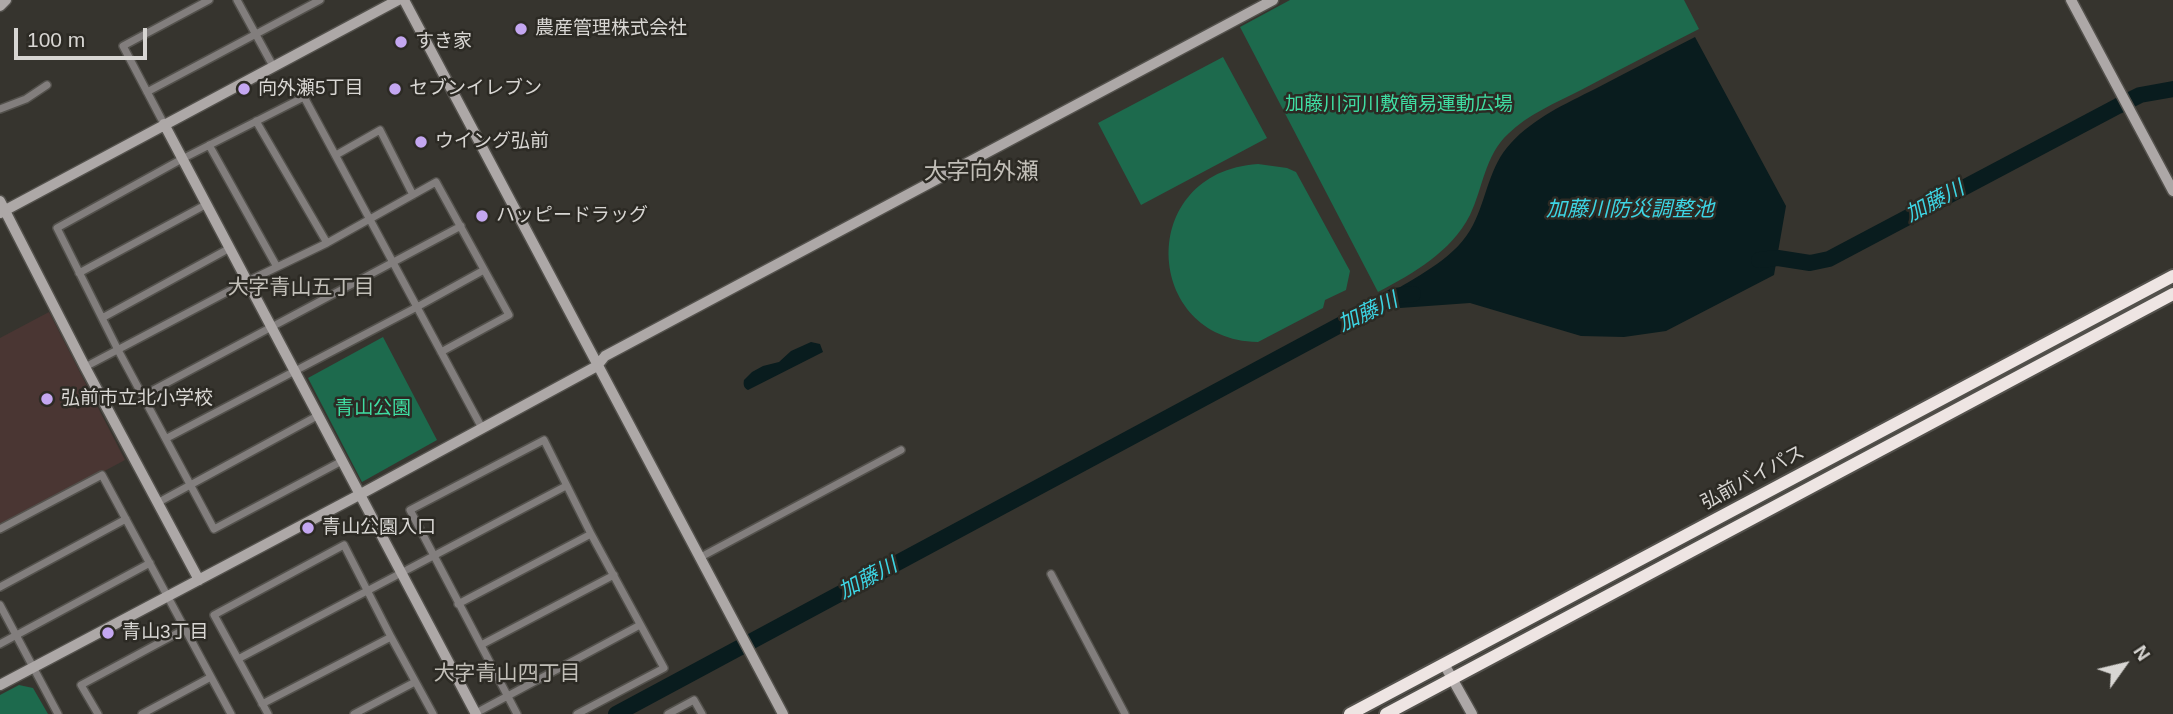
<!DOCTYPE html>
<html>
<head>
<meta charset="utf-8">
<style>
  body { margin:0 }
  #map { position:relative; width:2173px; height:714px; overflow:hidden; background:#36342e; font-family:Helvetica,sans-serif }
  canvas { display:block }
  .north { position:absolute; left:2089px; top:630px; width:70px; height:70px; -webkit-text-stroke:5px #2c2a24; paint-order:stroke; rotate:56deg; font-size:19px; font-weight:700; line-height:28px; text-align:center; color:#d8d6d3 }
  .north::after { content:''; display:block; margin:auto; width:24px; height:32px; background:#d8d6d3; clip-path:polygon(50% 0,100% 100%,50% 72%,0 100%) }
  .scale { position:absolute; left:14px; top:28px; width:133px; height:32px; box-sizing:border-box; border:4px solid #d8d6d3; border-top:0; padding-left:9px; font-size:21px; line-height:24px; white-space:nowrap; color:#d8d6d3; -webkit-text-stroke:5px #2c2a24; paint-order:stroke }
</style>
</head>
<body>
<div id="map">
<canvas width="2173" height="714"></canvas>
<div class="north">N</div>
<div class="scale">100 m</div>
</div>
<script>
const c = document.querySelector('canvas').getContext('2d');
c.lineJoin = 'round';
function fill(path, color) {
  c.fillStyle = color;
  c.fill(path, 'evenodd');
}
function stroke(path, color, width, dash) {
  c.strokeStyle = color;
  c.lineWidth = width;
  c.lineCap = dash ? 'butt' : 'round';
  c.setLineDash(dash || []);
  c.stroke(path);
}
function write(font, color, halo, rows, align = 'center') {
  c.font = font + ' Helvetica,"Noto Sans JP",sans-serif';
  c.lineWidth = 5;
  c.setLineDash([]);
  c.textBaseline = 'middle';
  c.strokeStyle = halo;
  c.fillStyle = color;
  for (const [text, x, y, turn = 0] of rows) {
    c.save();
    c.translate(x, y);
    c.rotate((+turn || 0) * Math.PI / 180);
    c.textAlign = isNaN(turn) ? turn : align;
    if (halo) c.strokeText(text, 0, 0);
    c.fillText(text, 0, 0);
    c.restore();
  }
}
fill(new Path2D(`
  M49 312 125 460 0 527V338Z`), '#4a3633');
fill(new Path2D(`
  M1290 0H1684L1699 29C1660 49 1620 69 1581 90 1556 103 1528 114 1508 134 1485 155 1483 188 1470 215 1451 252 1414 273 1378 292L1240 27Z
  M1223 57 1267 138 1141 205 1098 123Z
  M1258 164 1287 168 1296 172 1350 271 1346 290 1325 300 1323 308 1258 342C1143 340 1135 172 1258 164Z
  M383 337 437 440 362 482 308 378Z
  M19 685 33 688 48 714H0V695Z`), '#1d6a4d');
fill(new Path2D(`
  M1695 37 1786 206 1774 275 1666 331 1624 337 1581 336 1470 303 1400 308 1392 292C1421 274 1457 257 1473 225 1487 198 1489 166 1511 143 1534 118 1565 104 1595 89 1629 71 1662 54 1695 37Z
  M811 342 820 344 823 352 748 390C744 388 743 385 744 380L752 372 763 366 779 362 791 351Z`), '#091c1e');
stroke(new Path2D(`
  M1759 260 1778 258 1810 263 1829 259 2118 106 2140 95 2173 89
  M616 714 1394 296 1413 294`), '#091c1e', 16);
const street = new Path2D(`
  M237 0 273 66
  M147 92 320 0
  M0 109 26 99 47 85
  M256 121 327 243
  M164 124 123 46 209 0
  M209 145 277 267
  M336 155 380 130 413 195
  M79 273 207 204
  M102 318 230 248
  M85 367 248 281 327 243 436 182 509 315 441 352
  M144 395 461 226
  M167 438 417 307 484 270
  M342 461 214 529 118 350 57 228 182 159 304 97 482 428
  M159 502 319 415
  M0 529 102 475 231 714
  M699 558 901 450
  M1051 574 1125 714
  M0 587 126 519
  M458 604 591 534
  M0 605 58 714
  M0 644 150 563
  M481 645 614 575
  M238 659 566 486
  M262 704 391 637
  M98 714 81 685 185 629
  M142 714 211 677
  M268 714 214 615 344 545 391 637 433 714
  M354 714 415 682
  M474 714 640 625
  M517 714 410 510 544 440 591 534 664 668 577 714
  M668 714 694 700 702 714`);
const secondary = new Path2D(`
  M404 0 783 714
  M2071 0 2173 191
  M0 6 6 0
  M164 124 476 714
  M0 201 85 367 199 580
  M0 213 398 0
  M1444 664 1472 714
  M0 685 359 495 597 366 605 356 1273 0`);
const highway = new Path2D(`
  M1350 714 2173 276
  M1386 714 2173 294`);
stroke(street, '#53514c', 10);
stroke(secondary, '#53514c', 13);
stroke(highway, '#53514c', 16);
stroke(street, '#827e7d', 7);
stroke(secondary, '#ada8a7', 10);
stroke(highway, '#eee5e3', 12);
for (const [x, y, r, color] of [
  [521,29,7,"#c4a7f1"],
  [401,42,7,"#c4a7f1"],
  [244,89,7,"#c4a7f1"],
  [395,89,7,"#c4a7f1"],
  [421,142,7,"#c4a7f1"],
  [482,216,7,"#c4a7f1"],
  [47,399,7,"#c4a7f1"],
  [308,528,7,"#c4a7f1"],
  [108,633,7,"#c4a7f1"]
]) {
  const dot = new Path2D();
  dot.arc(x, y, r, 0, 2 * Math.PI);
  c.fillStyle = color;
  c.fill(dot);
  stroke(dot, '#2c2a24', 2.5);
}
write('19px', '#d8d6d3', '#2c2a24', [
  ["農産管理株式会社",535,29],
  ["すき家",415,42],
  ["向外瀬5丁目",258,89],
  ["セブンイレブン",409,89],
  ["ウイング弘前",435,142],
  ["ハッピードラッグ",496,216],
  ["弘前市立北小学校",61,399],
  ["青山公園入口",322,528],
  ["青山3丁目",122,633]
], 'left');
write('19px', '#3fdda2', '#2c2a24', [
  ["加藤川河川敷簡易運動広場",1399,105],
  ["青山公園",373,409]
]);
write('19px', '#d8d6d3', '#2c2a24', [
  ["弘前バイパス",1753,478,-28]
]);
write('italic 21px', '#3dd5e4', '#2c2a24', [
  ["加藤川",1935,202,-28],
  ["加藤川防災調整池",1630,210],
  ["加藤川",1368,313,-25],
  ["加藤川",868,579,-28]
]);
write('21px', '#c2bfb8', '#2c2a24', [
  ["大字青山五丁目",301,288],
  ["大字青山四丁目",507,674]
]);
write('23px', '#c2bfb8', '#2c2a24', [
  ["大字向外瀬",981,173]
]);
</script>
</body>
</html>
